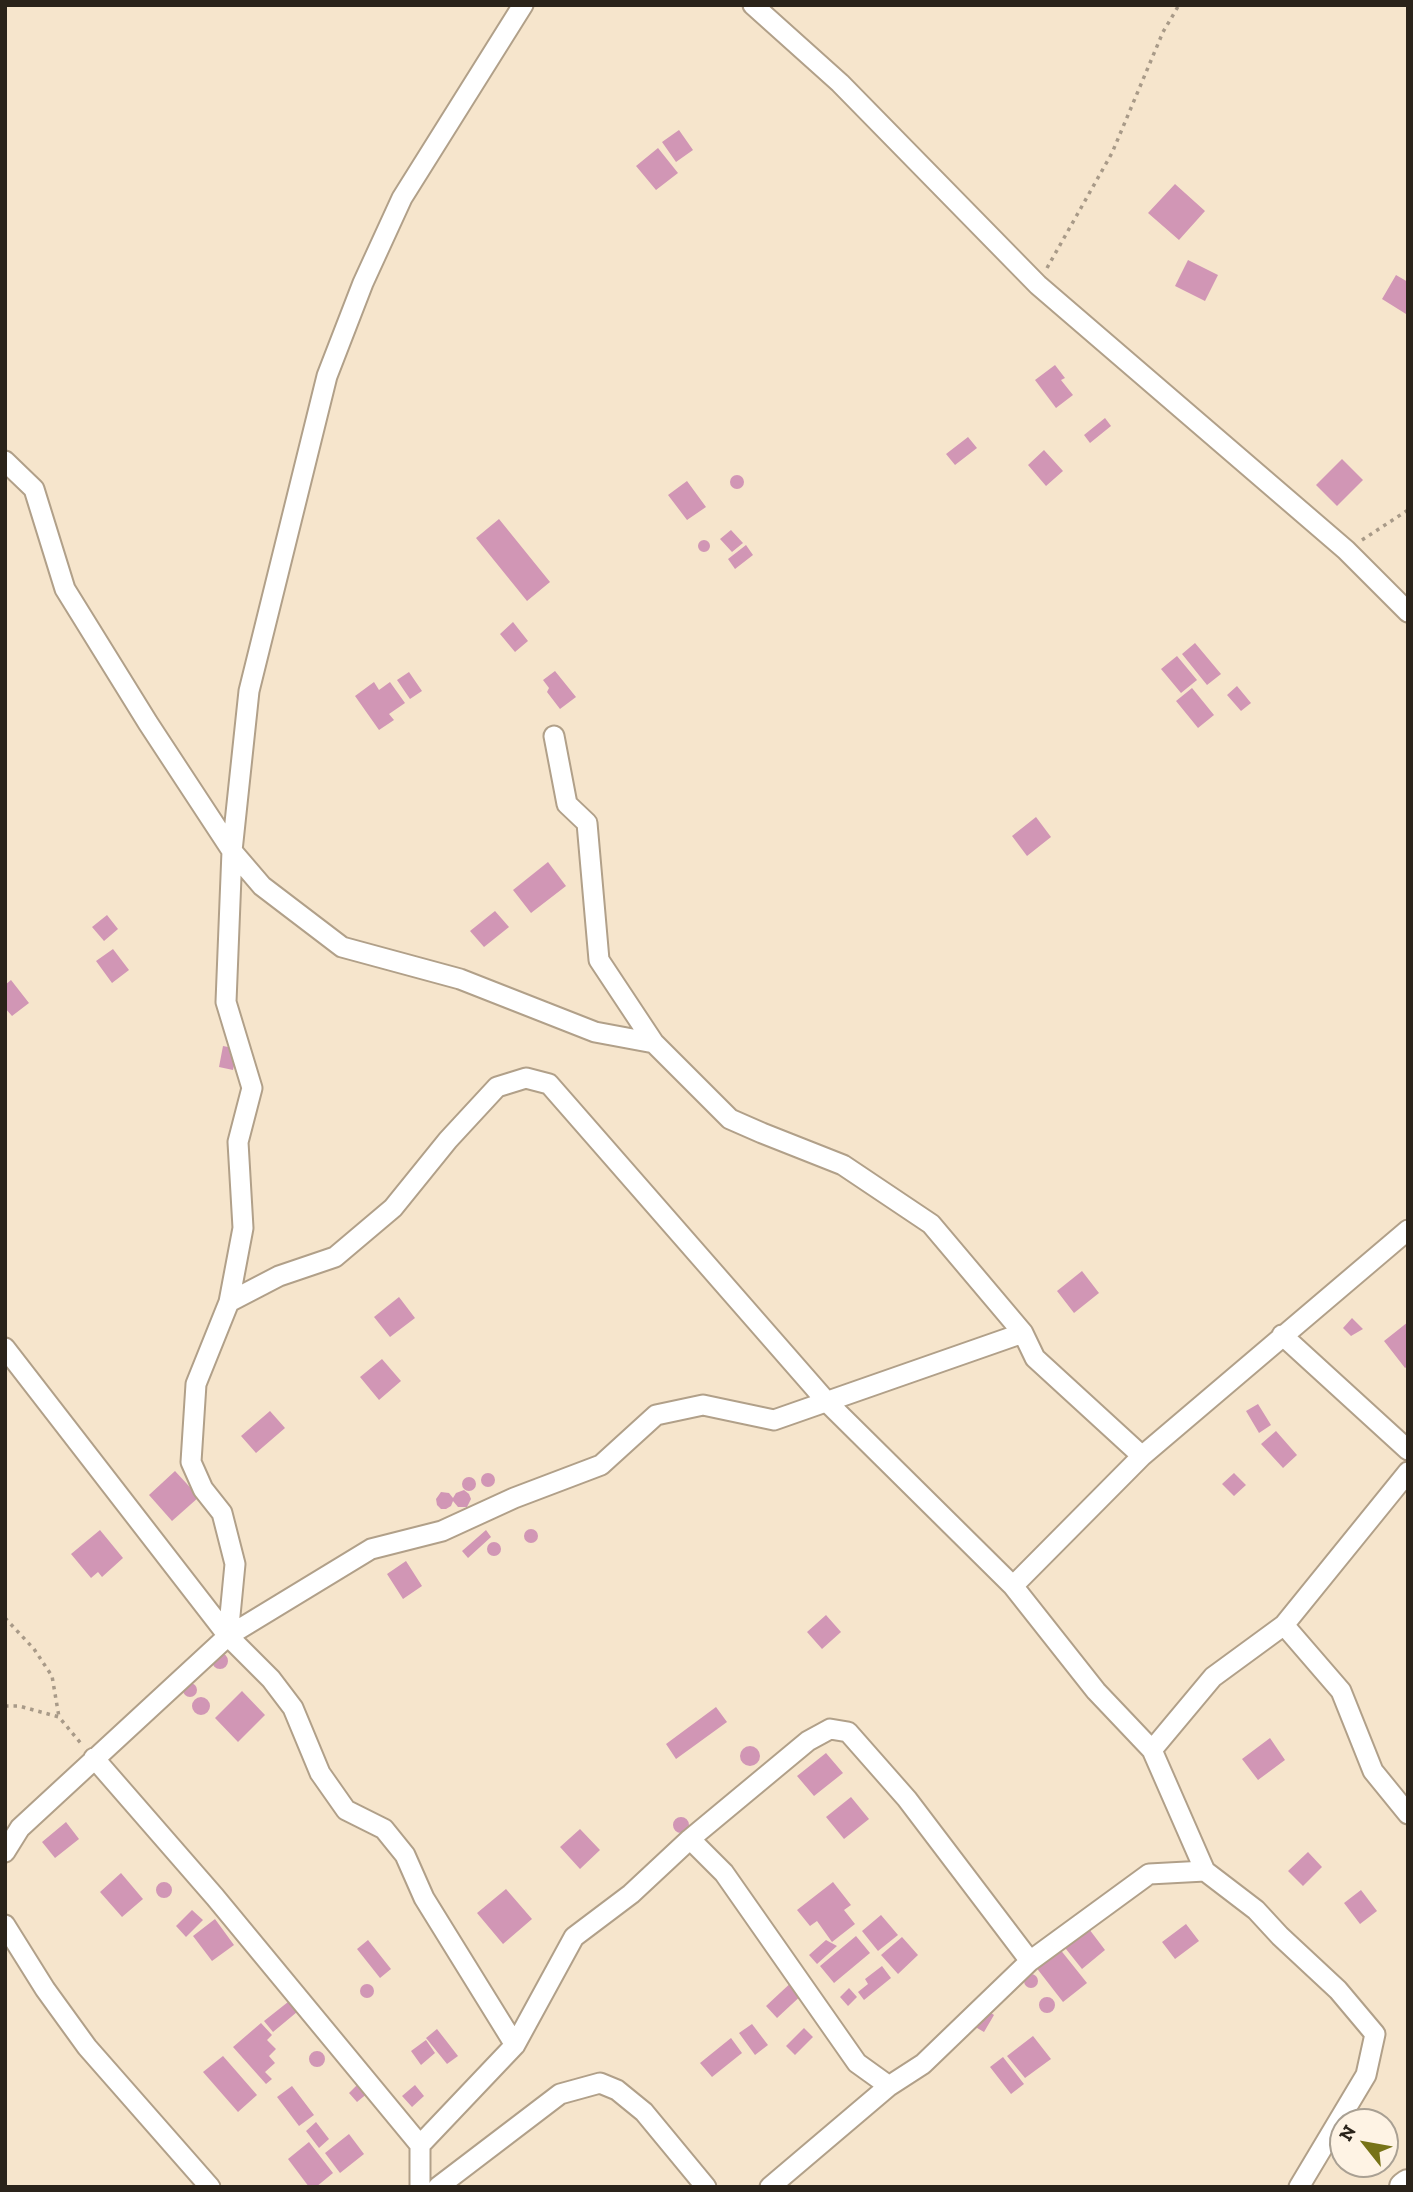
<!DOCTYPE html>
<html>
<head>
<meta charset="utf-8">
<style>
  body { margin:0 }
  #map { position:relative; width:1413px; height:2192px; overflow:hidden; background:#f6e5cc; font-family:"Zilla Slab",serif }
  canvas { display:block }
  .frame { position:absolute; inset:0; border:7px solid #2a231a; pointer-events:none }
  .north { position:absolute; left:1329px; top:2108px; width:70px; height:70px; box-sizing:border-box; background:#fef3e4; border:2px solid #a9a093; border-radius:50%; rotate:301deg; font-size:19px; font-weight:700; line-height:28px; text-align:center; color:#2a231a }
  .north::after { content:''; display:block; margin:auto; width:24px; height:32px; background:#777317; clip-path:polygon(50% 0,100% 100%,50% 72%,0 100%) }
</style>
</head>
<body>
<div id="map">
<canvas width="1413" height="2192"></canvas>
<div class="frame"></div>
<div class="north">N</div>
</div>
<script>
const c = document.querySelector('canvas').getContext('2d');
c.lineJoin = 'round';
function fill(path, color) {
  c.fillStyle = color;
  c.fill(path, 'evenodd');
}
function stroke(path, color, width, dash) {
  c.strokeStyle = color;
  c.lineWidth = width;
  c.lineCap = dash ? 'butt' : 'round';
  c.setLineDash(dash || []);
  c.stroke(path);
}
fill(new Path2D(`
  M679 130 693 150 676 162 662 142Z
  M658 148 678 173 656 190 636 166Z
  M1175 184 1205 211 1179 240 1148 213Z
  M1188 260 1218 275 1205 301 1175 286Z
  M1396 275 1408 282 1406 314 1382 299Z
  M1055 365 1065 378 1061 380 1073 395 1056 408 1035 380Z
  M1105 418 1111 426 1090 443 1084 435Z
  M968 437 977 448 955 465 946 454Z
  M1044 450 1063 471 1046 486 1028 465Z
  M1342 459 1363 480 1337 506 1316 485Z
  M730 482a7 7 0 1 1 14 0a7 7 0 1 1-14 0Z
  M687 481 706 507 687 520 668 495Z
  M499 519 550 582 527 601 476 538Z
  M731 530 743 543 732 552 720 539Z
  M698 546a6 6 0 1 1 12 0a6 6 0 1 1-12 0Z
  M746 545 753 555 735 569 728 559Z
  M513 622 528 641 515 652 500 634Z
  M1195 643 1221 674 1207 685 1182 654Z
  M1177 656 1197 680 1181 693 1161 669Z
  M555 671 576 697 560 709 547 692 549 688 543 680Z
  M409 672 422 691 410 699 397 680Z
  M374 682 379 690 390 682 405 703 389 714 394 720 379 730 355 696Z
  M1237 686 1251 703 1241 711 1227 695Z
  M1192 688 1214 715 1198 728 1176 701Z
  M1036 817 1051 837 1027 856 1012 836Z
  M548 862 566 886 531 913 513 890Z
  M495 911 509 927 484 947 470 931Z
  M107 915 118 929 104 941 92 927Z
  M113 949 129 970 112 983 96 961Z
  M11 980 29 1003 12 1016 5 1008V985Z
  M223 1046 238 1049 233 1070 219 1067Z
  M1082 1271 1099 1293 1074 1313 1057 1291Z
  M399 1297 415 1318 390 1337 374 1317Z
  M1352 1318 1363 1329 1351 1336 1343 1328Z
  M1408 1322V1366L1405 1368 1384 1341Z
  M382 1359 401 1381 379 1400 360 1377Z
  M1258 1404 1271 1425 1259 1433 1246 1411Z
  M270 1411 285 1428 256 1453 241 1436Z
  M1276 1431 1297 1455 1283 1468 1261 1444Z
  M175 1471 199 1497 172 1521 149 1495Z
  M1234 1473 1246 1485 1234 1496 1222 1484Z
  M481 1480a7 7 0 1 1 14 0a7 7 0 1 1-14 0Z
  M462 1484a7 7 0 1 1 14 0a7 7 0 1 1-14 0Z
  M464 1490 469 1494 471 1499 467 1507H458L453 1501 451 1506 446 1509H441L437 1505 436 1499 441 1492 449 1493 453 1498 456 1493Z
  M524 1536a7 7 0 1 1 14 0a7 7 0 1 1-14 0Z
  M100 1530 123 1558 102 1577 98 1572 91 1578 71 1554Z
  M486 1530 491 1537 468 1558 462 1551Z
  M487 1549a7 7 0 1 1 14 0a7 7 0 1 1-14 0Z
  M406 1561 422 1586 403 1599 387 1574Z
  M826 1615 841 1632 822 1649 807 1632Z
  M212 1661a8 8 0 1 1 16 0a8 8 0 1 1-16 0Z
  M183 1690a7 7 0 1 1 14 0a7 7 0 1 1-14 0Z
  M242 1691 265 1715 238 1742 215 1718Z
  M192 1706a9 9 0 1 1 18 0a9 9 0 1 1-18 0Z
  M716 1707 727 1722 676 1759 666 1744Z
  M1270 1738 1285 1760 1258 1780 1242 1759Z
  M740 1756a10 10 0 1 1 20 0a10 10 0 1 1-20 0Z
  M826 1753 843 1773 814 1796 797 1776Z
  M851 1797 869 1819 844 1839 826 1817Z
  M673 1825a8 8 0 1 1 16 0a8 8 0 1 1-16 0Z
  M66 1822 79 1839 55 1858 42 1842Z
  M580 1829 600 1850 580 1869 560 1847Z
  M1308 1852 1322 1867 1303 1886 1288 1871Z
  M121 1873 143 1899 122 1917 100 1892Z
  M156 1890a8 8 0 1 1 16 0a8 8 0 1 1-16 0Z
  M833 1882 851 1905 844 1910 855 1924 832 1942 817 1921 810 1926 797 1910Z
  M506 1889 532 1919 503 1944 477 1913Z
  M1361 1890 1377 1911 1360 1924 1344 1903Z
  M192 1910 203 1920 186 1937 176 1926Z
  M881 1915 898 1935 878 1951 862 1931Z
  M215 1919 234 1945 212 1961 193 1936Z
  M1186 1924 1199 1941 1175 1959 1162 1942Z
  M1086 1925 1105 1950 1082 1969 1062 1944Z
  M856 1936 870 1953 834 1983 820 1966Z
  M902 1937 918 1955 898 1974 881 1955Z
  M368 1940 391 1969 380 1978 357 1949Z
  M826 1940 837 1946 817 1964 809 1955Z
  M1059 1948 1087 1983 1063 2002 1035 1966Z
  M882 1966 891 1978 864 2000 858 1992 868 1984 865 1979Z
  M1024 1981a7 7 0 1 1 14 0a7 7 0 1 1-14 0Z
  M795 1979 806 1991 777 2018 766 2006Z
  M360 1991a7 7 0 1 1 14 0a7 7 0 1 1-14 0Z
  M849 1988 857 1997 848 2006 840 1997Z
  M1039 2005a8 8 0 1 1 16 0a8 8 0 1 1-16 0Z
  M288 2002 297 2012 273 2032 264 2021Z
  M983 2007 994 2015 984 2032 972 2025Z
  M261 2023 272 2035 267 2040 276 2049 269 2056 275 2063 265 2072 272 2079 266 2084 233 2047Z
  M752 2024 768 2045 755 2055 739 2033Z
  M804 2028 813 2037 795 2055 786 2046Z
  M437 2029 458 2056 447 2064 426 2038Z
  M1033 2036 1051 2059 1025 2078 1007 2056Z
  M731 2038 742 2053 712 2077 700 2063Z
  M426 2040 435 2053 421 2065 411 2051Z
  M309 2059a8 8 0 1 1 16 0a8 8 0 1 1-16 0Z
  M223 2056 257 2095 238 2112 203 2072Z
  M1003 2057 1024 2084 1011 2094 990 2067Z
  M360 2082 369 2092 357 2102 349 2093Z
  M415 2085 424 2096 412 2107 402 2096Z
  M292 2086 314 2115 299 2126 277 2097Z
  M316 2122 329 2139 319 2148 306 2131Z
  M349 2134 364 2154 340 2173 325 2153Z
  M309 2142 333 2173 316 2187H309L288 2159Z`), '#d196b5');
const street = new Path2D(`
  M753 5 840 83 1038 285 1346 550 1408 612
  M5 461 34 489 65 589 148 723 232 851 262 886 342 947 460 979 595 1032 654 1043 730 1119 762 1133 843 1165 931 1224 1023 1333 1035 1358 1142 1456
  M554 736 567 804 587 823 599 960 654 1043
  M229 1302 279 1276 335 1257 393 1208 448 1140 497 1087 526 1078 549 1084 827 1402 1013 1586 1096 1691 1152 1750 1205 1871
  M1282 1335 1408 1450
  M5 1348 228 1636 271 1679 293 1708 320 1773 346 1810 384 1829 405 1855 424 1898 515 2045
  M1013 1586 1142 1456 1408 1230
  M1284 1625 1341 1691 1373 1771 1408 1814
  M228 1636 235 1564 222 1513 203 1489 191 1462 196 1384 229 1302 243 1228 238 1142 252 1088 226 1002 232 851 249 691 327 376 363 283 402 198 523 5
  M1152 1750 1213 1677 1284 1625 1408 1472
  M94 1758 215 1897 420 2145
  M690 1839 808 1741 830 1729 848 1732 907 1799 1030 1961
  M5 1852 20 1828 228 1636 371 1549 442 1531 514 1498 601 1465 656 1415 703 1405 774 1420 1023 1333
  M5 1925 45 1989 87 2047 210 2187
  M420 2187V2145L515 2045 574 1937 631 1894 690 1839 724 1873 857 2063 889 2086 923 2064 1030 1961 1149 1874 1205 1871 1256 1910 1280 1936 1338 1990 1375 2034 1366 2075 1299 2187
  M438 2187 560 2094 600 2083 617 2090 644 2112 706 2187
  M770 2187 889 2086`);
const secondary = new Path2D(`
  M1404 2187 1408 2184`);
stroke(street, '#b1a089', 23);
stroke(secondary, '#b1a089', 32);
stroke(new Path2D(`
  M1047 268 1112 153 1163 32 1179 5
  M1362 540 1408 510
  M5 1618 34 1649 52 1676 59 1717
  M5 1706H19L59 1717 83 1746`), '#a89a88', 3.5, [3.5, 5]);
stroke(street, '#fff', 19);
stroke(secondary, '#fff', 28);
</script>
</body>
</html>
